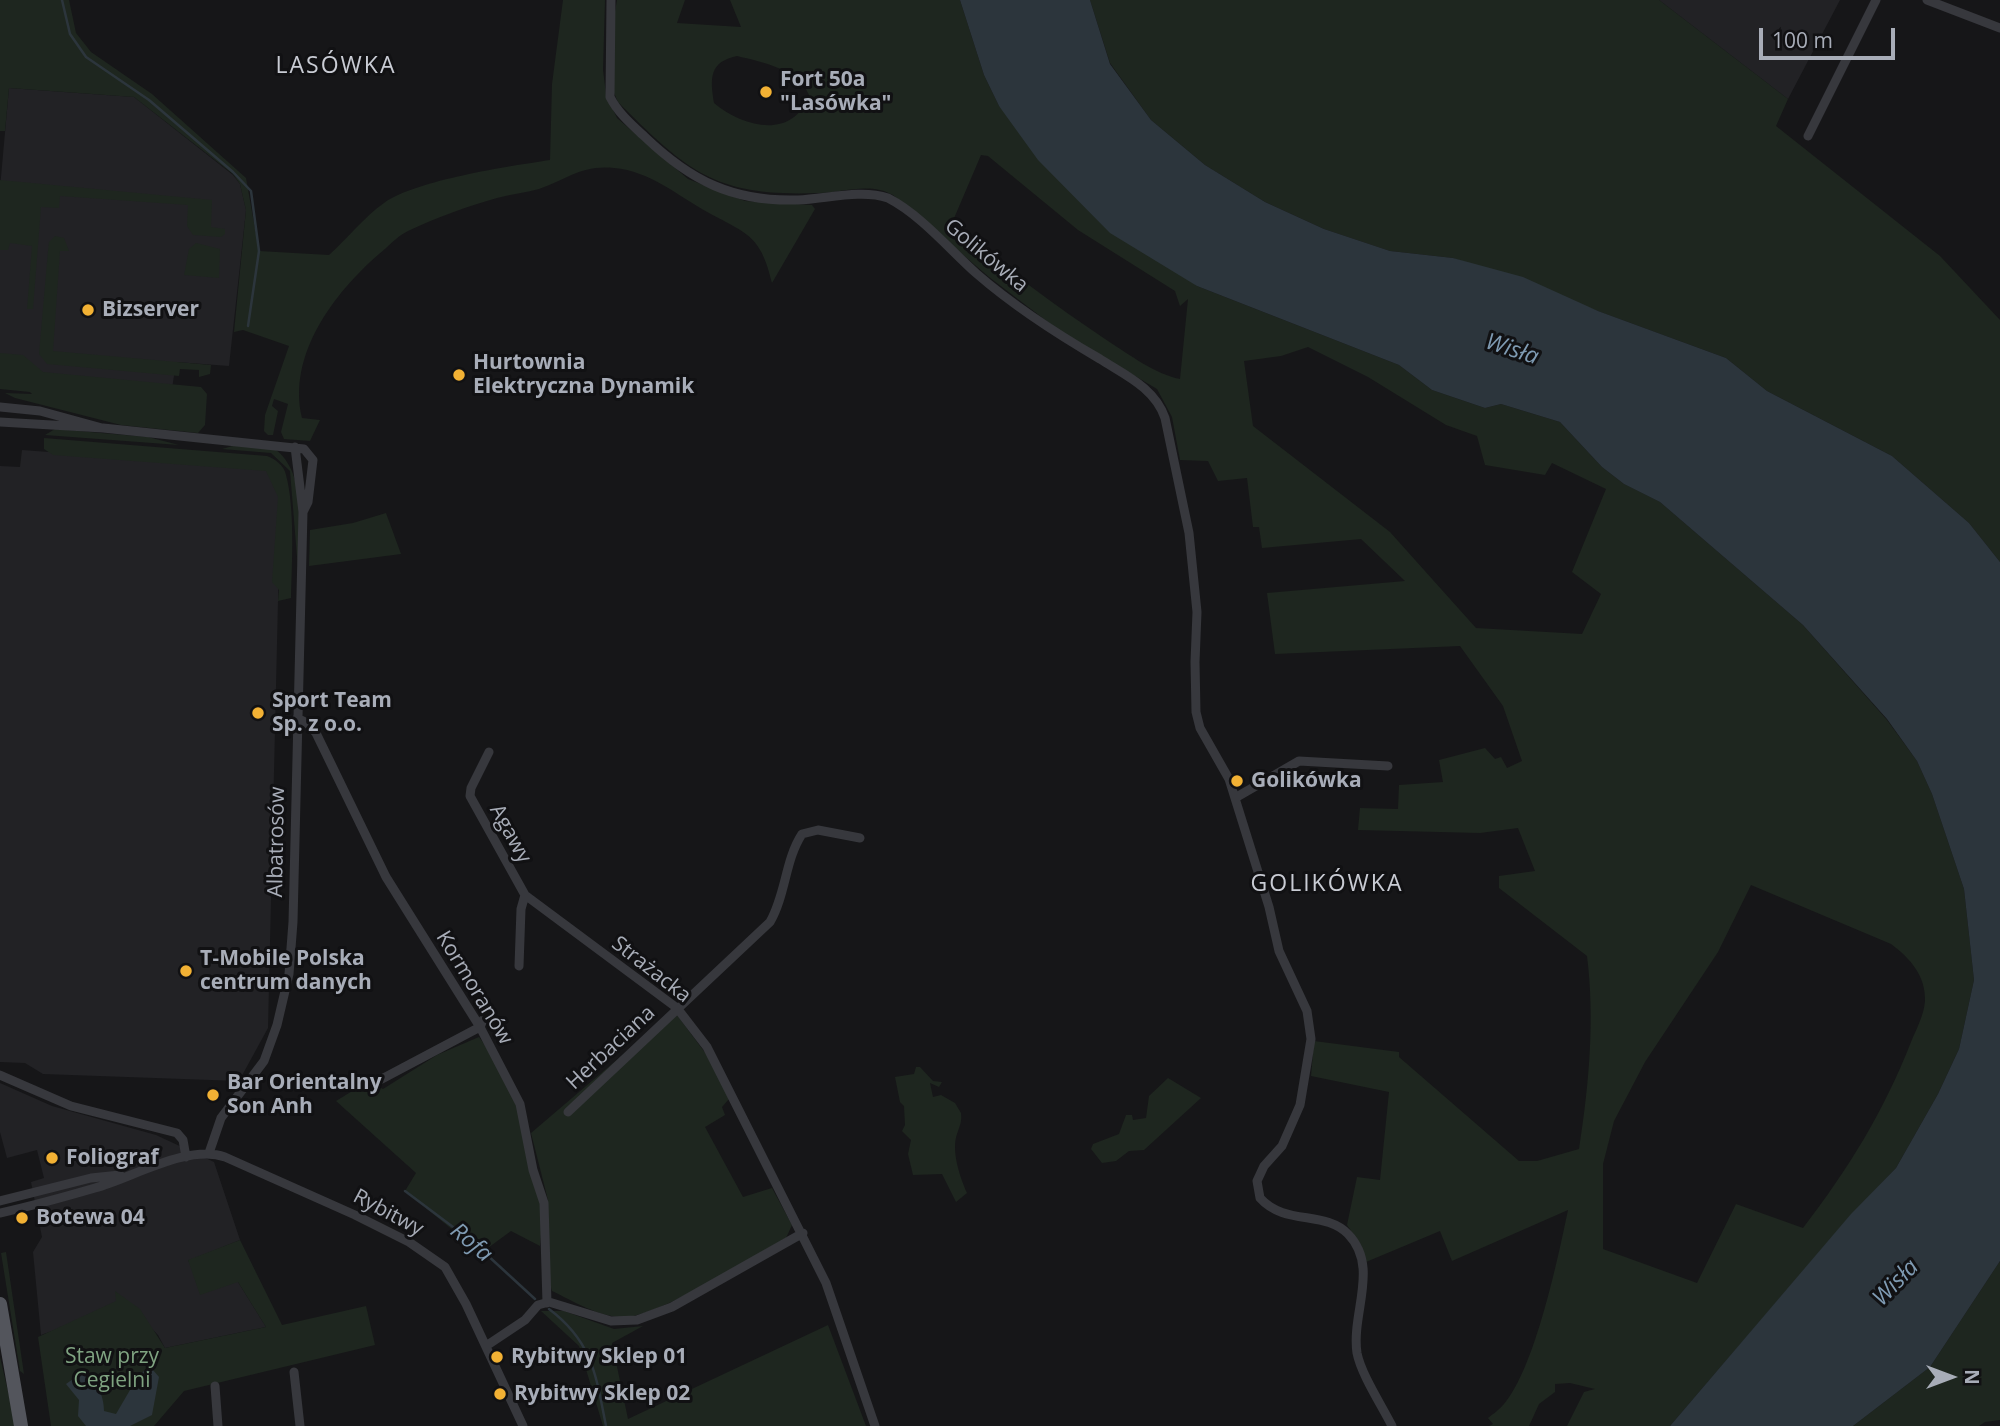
<!DOCTYPE html>
<html>
<head>
<meta charset="utf-8">
<style>
  body { margin:0 }
  #map { position:relative; width:2000px; height:1426px; overflow:hidden; background:#161618; font-family:"Open Sans",sans-serif }
  canvas { display:block }
  .north { position:absolute; left:1916px; top:1342px; width:70px; height:70px; -webkit-text-stroke:5px #111113; paint-order:stroke; rotate:90deg; font-size:19px; font-weight:700; line-height:28px; text-align:center; color:#a8adb8 }
  .north::after { content:''; display:block; margin:auto; width:24px; height:32px; background:#a8adb8; clip-path:polygon(50% 0,100% 100%,50% 72%,0 100%) }
  .scale { position:absolute; left:1759px; top:28px; width:136px; height:32px; box-sizing:border-box; border:4px solid #a8adb8; border-top:0; padding-left:9px; font-size:21px; line-height:24px; white-space:nowrap; color:#a8adb8; -webkit-text-stroke:5px #111113; paint-order:stroke }
</style>
</head>
<body>
<div id="map">
<canvas width="2000" height="1426"></canvas>
<div class="north">N</div>
<div class="scale">100 m</div>
</div>
<script>
const c = document.querySelector('canvas').getContext('2d');
c.lineJoin = 'round';
function fill(path, color) {
  c.fillStyle = color;
  c.fill(path, 'evenodd');
}
function stroke(path, color, width, dash) {
  c.strokeStyle = color;
  c.lineWidth = width;
  c.lineCap = dash ? 'butt' : 'round';
  c.setLineDash(dash || []);
  c.stroke(path);
}
function write(font, color, halo, rows, align = 'center') {
  c.font = font + ' "Open Sans",sans-serif';
  c.lineWidth = 6;
  c.setLineDash([]);
  c.textBaseline = 'middle';
  c.strokeStyle = halo;
  c.fillStyle = color;
  for (const [text, x, y, turn = 0] of rows) {
    c.save();
    c.translate(x, y);
    c.rotate((+turn || 0) * Math.PI / 180);
    c.textAlign = isNaN(turn) ? turn : align;
    if (halo) c.strokeText(text, 0, 0);
    c.fillText(text, 0, 0);
    c.restore();
  }
}
fill(new Path2D(`
  M1659 0H1840L1788 99Z
  M9 88 134 97 233 175 240 184 246 210 229 366 176 362 172 389 21 377 0 355V188Z
  M22 450 277 469 281 473 268 1028 239 1081 43 1074 25 1063 0 1062V466L20 467Z
  M0 1083 52 1106 156 1135 214 1162 240 1240 188 1261 238 1282 266 1327 165 1348 158 1335 116 1292 117 1307 41 1335 33 1252 42 1237 31 1182 44 1178 37 1150 7 1158 0 1132Z`), '#222225');
fill(new Path2D(`
  M0 0H69L76 33 91 52 152 94 246 178 259 251 329 255C347 239 364 217 384 203 416 180 510 166 550 160L552 84 563 0H605L603 70 606 94 617 118 688 179 745 201 812 205 815 209 772 283C761 236 748 234 709 213 678 196 650 171 614 168 580 165 567 180 539 189 525 193 511 194 497 198 468 206 435 218 408 231 397 236 388 247 379 254 334 293 287 355 302 418L320 420 310 441 284 439 281 432 288 404 274 399 272 406 278 411 273 435H268L264 431 265 415 289 346 243 330 234 332 246 210 240 184 233 174 134 97 9 88 5 131H0Z
  M617 0H685L677 23 741 27 730 0H960L984 75 999 106 1197 286 1399 365 1432 390 1485 408 1501 404 1560 422 1602 467 1624 484 1660 502 1803 625 1887 720 1917 761 1932 794 1964 889 1974 980 1959 1049 1938 1094 1896 1168 1851 1215 1670 1426H1567L1584 1392 1595 1389 1570 1383 1555 1384V1392L1539 1404 1529 1426H1489L1493 1424 1488 1418C1493 1414 1500 1409 1504 1404 1535 1368 1558 1258 1568 1210L1452 1261 1440 1231 1366 1262 1361 1245 1347 1225 1357 1177 1380 1180 1389 1092 1311 1076 1314 1041 1399 1052V1057L1519 1161H1537L1579 1149C1589 1085 1595 1020 1587 956L1499 888V876L1535 871 1518 828 1480 833 1358 830 1360 808 1398 809 1399 785 1443 782 1439 760 1485 748 1495 759 1501 757 1507 768 1522 761 1503 706 1460 646 1275 654 1267 593 1405 581 1361 539 1262 548 1259 527H1253L1247 478 1218 481 1208 461 1180 460 1172 417 1157 389 1061 332 989 277 893 195C871 182 844 192 819 193 715 197 688 172 618 102L614 93 613 23ZM737 56C762 62 798 69 809 95 793 140 744 128 714 103 710 78 709 62 737 56ZM981 155 988 156 1078 230 1175 291 1180 306 1188 299 1180 379C1155 374 1130 355 1108 341 1054 305 1002 266 952 223ZM1308 347 1368 377 1446 425 1477 436 1485 465 1545 475 1552 463 1606 489 1572 572 1601 594 1582 634 1476 628 1390 532 1253 426 1244 361 1281 356ZM1751 885 1891 944C1910 958 1926 976 1925 1001 1924 1015 1916 1030 1911 1042 1883 1113 1849 1168 1803 1228L1736 1204 1697 1283 1603 1249V1164L1614 1121 1645 1062 1718 952Z
  M1090 0H1659L1788 99 1776 126 1940 256 2000 320V562L1969 523 1892 456 1767 391 1726 358 1453 258 1390 251 1324 229 1265 202 1205 165 1151 120 1110 63Z
  M0 180 212 200 211 227 225 229V234L221 237 193 235 187 226 188 205 60 196 59 208 41 207 33 309H27L32 246 10 243 8 250H0Z
  M55 236 64 238 69 251H60L53 351 211 365 210 374 199 377V370L180 369 179 376 47 364 39 354 48 251 49 242Z
  M196 243 220 249 219 278 184 275 189 249Z
  M0 353 23 355 43 372 201 387 207 394 205 425 198 433 121 425 15 398 5 393 32 394 30 392 0 389Z
  M55 429 148 437 179 445 45 435Z
  M44 438 267 456C275 459 284 465 286 475 295 508 292 563 291 598L278 601 279 590 272 582 278 497 266 471 53 455 44 449Z
  M236 445 275 449C308 474 299 532 298 569L290 471 271 453 222 449Z
  M386 513 401 554 309 566 310 530 353 523Z
  M674 1011 712 1062 729 1099 722 1107 725 1115 705 1127 743 1197 772 1188 792 1225 786 1238C750 1258 665 1313 627 1317 602 1319 573 1301 552 1291L548 1278V1200L531 1133Z
  M479 1037C514 1082 533 1146 542 1202 544 1216 541 1232 540 1246L511 1231 481 1253 405 1191 416 1173 336 1101 367 1082 383 1089 437 1055Z
  M916 1067H920L933 1081 942 1082 939 1087 930 1083 933 1097 941 1095 955 1103 961 1113C962 1122 960 1125 957 1134 951 1151 960 1177 967 1193L956 1202 942 1174 913 1175 908 1154 911 1140 902 1131 905 1125 904 1106 900 1102 895 1077 914 1074Z
  M1168 1078 1201 1098 1144 1150 1129 1151 1116 1161 1102 1163 1091 1149 1093 1144 1119 1134 1126 1115H1132L1133 1120 1146 1118 1149 1096Z
  M240 1240 282 1325 366 1306 375 1345 184 1391 154 1426H51L38 1337 116 1301 115 1291 140 1309 165 1348 266 1327 238 1282 200 1295 188 1260Z
  M6 1252 24 1374 20 1371 1 1253Z
  M2000 1261V1420L1985 1422 1979 1426H1853L1930 1367Z
  M541 1311H564L614 1329 643 1326 612 1343 628 1419 828 1325 866 1426H603L579 1346Z
  M0 1357 16 1426H0Z`), '#1e261f');
fill(new Path2D(`
  M960 0H1090L1110 64 1151 120 1205 165 1265 202 1324 229 1390 251 1453 258 1523 277 1598 311 1726 358 1767 391 1892 456 1969 523 2000 562V1261L1930 1367 1853 1426H1670L1851 1214 1896 1168 1938 1094 1959 1049 1974 980 1964 889 1932 794 1917 761 1887 719 1803 625 1660 502 1624 484 1602 467 1560 422 1501 404 1485 408 1432 390 1399 365 1197 286 1110 233 1038 160 999 106 984 75Z
  M145 1370H153L159 1377 152 1415 130 1426H86L78 1416 79 1400 66 1384 80 1374C97 1378 104 1396 104 1411L116 1414 130 1390 141 1388 144 1383 140 1375Z`), '#2c353c');
stroke(new Path2D(`
  M62 0 70 34 86 57 149 100 233 172 251 191 259 251 248 326
  M405 1191 473 1242 535 1299
  M549 1309C593 1342 596 1376 606 1426`), '#2c353c', 2.5);
stroke(new Path2D(`
  M611 0 610 97C618 113 632 125 645 137 691 181 733 202 798 200 826 199 861 189 888 198 921 215 950 250 977 274 1015 307 1057 334 1100 359 1125 375 1155 388 1165 418L1189 533 1197 612 1195 662 1196 712 1200 728 1229 779 1269 907 1279 951 1307 1011 1311 1039 1300 1105 1282 1146 1264 1166 1257 1181 1260 1198C1285 1226 1325 1210 1348 1234 1380 1267 1351 1313 1357 1353 1361 1374 1382 1406 1392 1426
  M1927 0 2000 28
  M1808 136 1876 0
  M0 407 40 411 102 428
  M0 422 103 428 304 449 313 460 308 502 303 512
  M297 718 307 723 316 733 386 877 480 1027 520 1104 533 1170 544 1203 547 1303
  M489 752 471 788 470 796 525 895 677 1008 707 1047 826 1283 875 1426
  M1235 798 1299 761 1388 766
  M519 966 521 909 525 895
  M0 1075 71 1106 177 1133 183 1140 186 1157
  M378 1081 480 1027 483 1020
  M568 1112 770 922C786 894 785 860 802 834L818 830 860 838
  M209 1153 221 1118 264 1061 277 1025 289 974 293 922 303 512 295 447
  M0 1201 91 1178 120 1175
  M0 1213C32 1206 64 1197 95 1188 132 1178 187 1144 225 1157L355 1215 409 1242 445 1267 466 1304 523 1426
  M486 1346 525 1320 538 1305 549 1302 611 1321 637 1320 672 1307 803 1233
  M294 1372 300 1426
  M215 1386 218 1426`), '#37383d', 9);
stroke(new Path2D(`
  M0 1304 21 1426`), '#53555c', 14);
for (const [x, y, r, color] of [
  [766,92,7,"#f2b134"],
  [88,310,7,"#f2b134"],
  [459,375,7,"#f2b134"],
  [258,713,7,"#f2b134"],
  [1237,781,7,"#f2b134"],
  [186,971,7,"#f2b134"],
  [213,1095,7,"#f2b134"],
  [52,1158,7,"#f2b134"],
  [22,1218,7,"#f2b134"],
  [497,1357,7,"#f2b134"],
  [500,1394,7,"#f2b134"]
]) {
  const dot = new Path2D();
  dot.arc(x, y, r, 0, 2 * Math.PI);
  c.fillStyle = color;
  c.fill(dot);
  stroke(dot, '#111113', 2.5);
}
write('bold 21px', '#a8adb8', '#111113', [
  ["Fort 50a",780,80],
  ["\"Lasówka\"",780,104],
  ["Bizserver",102,310],
  ["Hurtownia",473,363],
  ["Elektryczna Dynamik",473,387],
  ["Sport Team",272,701],
  ["Sp. z o.o.",272,725],
  ["Golikówka",1251,781],
  ["T‑Mobile Polska",200,959],
  ["centrum danych",200,983],
  ["Bar Orientalny",227,1083],
  ["Son Anh",227,1107],
  ["Foliograf",66,1158],
  ["Botewa 04",36,1218],
  ["Rybitwy Sklep 01",511,1357],
  ["Rybitwy Sklep 02",514,1394]
], 'left');
write('21px', '#a8adb8', '#111113', [
  ["Golikówka",986,256,40],
  ["Agawy",510,834,61],
  ["Albatrosów",277,842,-89],
  ["Strażacka",651,970,38],
  ["Kormoranów",474,988,59],
  ["Herbaciana",611,1048,-43],
  ["Rybitwy",388,1213,28]
]);
write('21px', '#7fa381', '#111113', [
  ["Staw przy",112,1357],
  ["Cegielni",112,1381]
]);
c.letterSpacing = '2px';
write('23px', '#c9ccd4', '#111113', [
  ["LASÓWKA",336,66],
  ["GOLIKÓWKA",1327,884]
]);
c.letterSpacing = '0px';
write('italic 23px', '#7f9bb3', '#111113', [
  ["Wisła",1512,350,18],
  ["Rofa",471,1243,40],
  ["Wisła",1896,1283,-46]
]);
</script>
</body>
</html>
